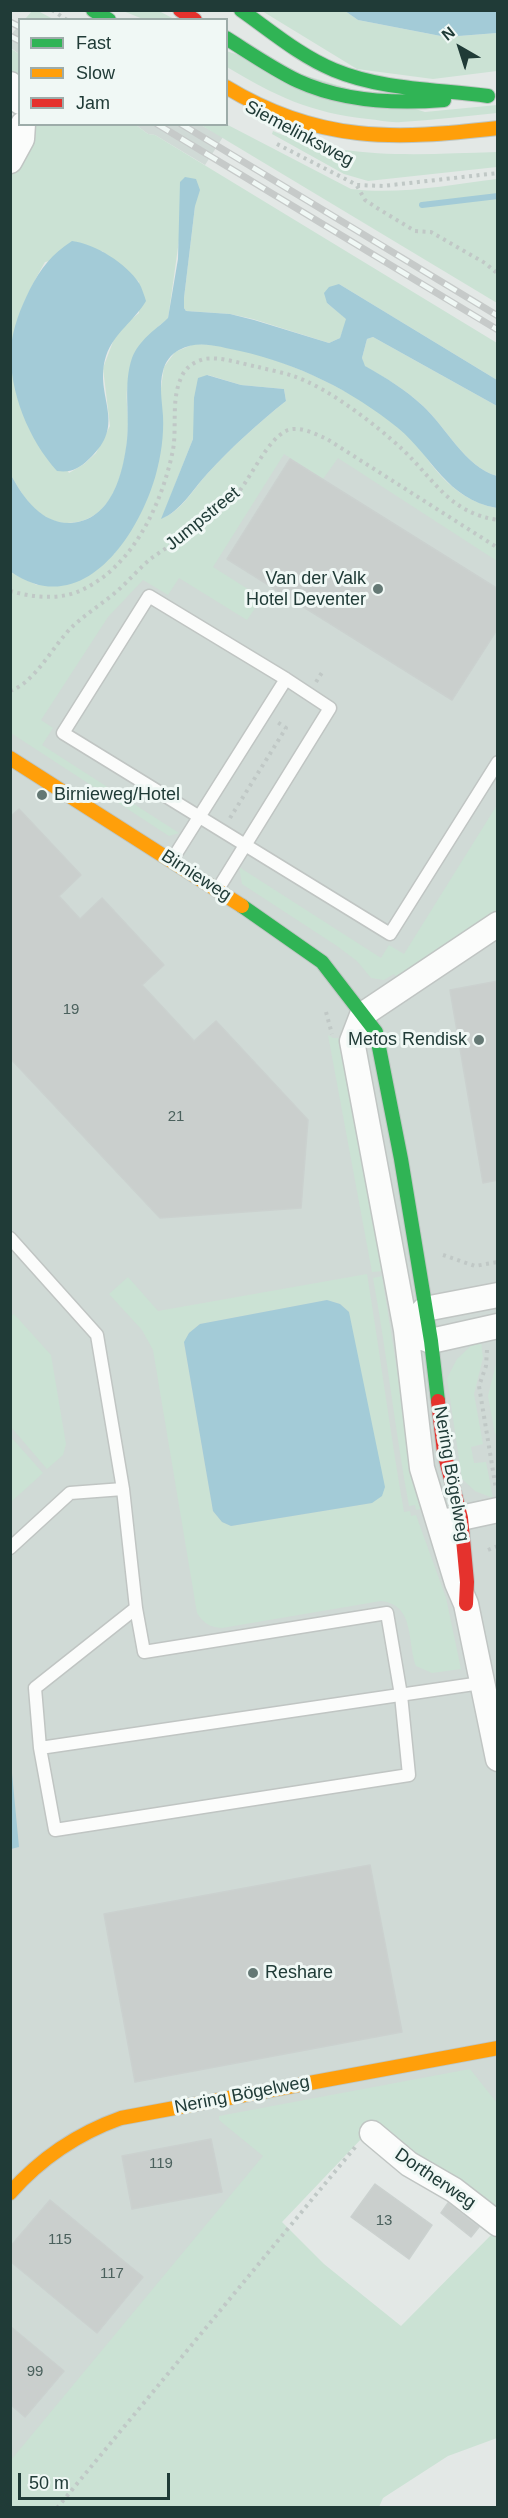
<!DOCTYPE html>
<html>
<head>
<meta charset="utf-8">
<style>
  body { margin:0 }
  #map { position:relative; width:508px; height:2518px; overflow:hidden; background:#e3e8e6; font-family:Arial,sans-serif }
  canvas { display:block }
  .frame { position:absolute; inset:0; border:12px solid #203b37; pointer-events:none }
  .legend { position:absolute; left:18px; top:18px; width:210px; height:108px; box-sizing:border-box; background:#f0f8f5; border:2px solid #9daca9; margin:0; padding:8px 10px; list-style:none; font-size:18px; color:#203b37 }
  .legend li { display:flex; align-items:center; gap:12px; height:30px }
  .legend b { width:30px; border:2px solid #9daca9 }
  .north { position:absolute; left:430px; top:18px; width:60px; height:60px; -webkit-text-stroke:4px #f0f8f5; paint-order:stroke; rotate:321deg; font-size:16px; font-weight:700; line-height:24px; text-align:center; color:#203b37 }
  .north::after { content:''; display:block; margin:auto; width:21px; height:27px; background:#203b37; clip-path:polygon(50% 0,100% 100%,50% 72%,0 100%) }
  .scale { position:absolute; left:18px; top:2473px; width:152px; height:27px; box-sizing:border-box; border:3px solid #203b37; border-top:0; padding-left:8px; font-size:18px; line-height:21px; white-space:nowrap; color:#203b37; -webkit-text-stroke:4px #f0f8f5; paint-order:stroke }
</style>
</head>
<body>
<div id="map">
<canvas width="508" height="2518"></canvas>
<div class="frame"></div>
<ul class="legend">
<li><b style="height:8px;background:#30b455"></b>Fast</li>
<li><b style="height:8px;background:#ff9f0a"></b>Slow</li>
<li><b style="height:8px;background:#e5322d"></b>Jam</li>
</ul>
<div class="north">N</div>
<div class="scale">50 m</div>
</div>
<script>
const c = document.querySelector('canvas').getContext('2d');
c.lineJoin = 'round';
function fill(path, color) {
  c.fillStyle = color;
  c.fill(path, 'evenodd');
}
function stroke(path, color, width, dash) {
  c.strokeStyle = color;
  c.lineWidth = width;
  c.lineCap = dash ? 'butt' : 'round';
  c.setLineDash(dash || []);
  c.stroke(path);
}
function write(font, color, halo, rows, align = 'center') {
  c.font = font + ' Arial,sans-serif';
  c.lineWidth = 6;
  c.setLineDash([]);
  c.textBaseline = 'middle';
  c.strokeStyle = halo;
  c.fillStyle = color;
  for (const [text, x, y, turn = 0] of rows) {
    c.save();
    c.translate(x, y);
    c.rotate((+turn || 0) * Math.PI / 180);
    c.textAlign = isNaN(turn) ? turn : align;
    if (halo) c.strokeText(text, 0, 0);
    c.fillText(text, 0, 0);
    c.restore();
  }
}
fill(new Path2D(`
  M19 25V54L11 48V35Z
  M136 125H201L223 137 205 165 155 135 148 134Z
  M295 411 497 532V2105L272 2154 11 2467V720Z`), '#d0dad6');
fill(new Path2D(`
  M32 11H38L53 19H28L26 18Z
  M123 11H159L174 19H143Z
  M262 11H345L358 20 446 37 497 33V71L433 79 357 69Z
  M10 48 19 54V82L11 73Z
  M226 51 425 112 497 105V113C465 116 433 120 401 122 390 123 379 120 368 119 311 113 275 96 227 67Z
  M226 124 351 189C399 195 449 185 497 179V303L201 125Z
  M32 125H136L148 134 155 135 497 343V380L339 284 327 303 347 319 340 338 329 343 253 319 230 314 186 311 184 308V298L195 206 180 233 168 319C165 322 160 324 158 327 152 334 131 375 128 384 125 395 128 409 128 421 128 461 117 523 67 523 40 523 23 497 11 475L10 175 16 166ZM102 251 139 282V313L124 325 114 339 103 368 110 426 96 453 84 464 69 473 12 367C9 328 26 296 45 262Z
  M273 131C345 161 421 154 497 152V167L368 181 344 174 272 134Z
  M373 337 497 406V476C465 467 446 427 423 406 406 390 385 377 364 366L362 358 367 339Z
  M194 344C260 343 374 396 418 445 423 451 426 458 431 464 448 486 469 503 497 508V561L338 458 323 479 284 454 213 567 262 598 247 620 179 578 168 595 143 580 108 617 41 720 53 728 42 745 179 833 169 836 11 733 10 572 37 585 114 554 128 533 144 506 164 367 175 352ZM208 375 241 385 284 389 286 401C258 423 232 447 207 474 194 488 181 512 162 518L193 439Z
  M497 805V913L397 979 394 974 384 980 371 978 357 961 337 946 242 884 239 867 381 958 389 945 404 954Z
  M328 1035 333 1038H341L383 1271 372 1272Z
  M367 1274C380 1353 390 1432 404 1512L410 1511 411 1516 416 1515 446 1598 461 1669 432 1673 416 1666C407 1641 415 1605 381 1601L222 1628C210 1627 204 1624 197 1613L153 1350 142 1330 109 1294 128 1277 158 1311ZM327 1300 340 1304 349 1312 372 1503 231 1526 222 1522 213 1511 184 1343 189 1333 200 1324Z
  M382 1276 403 1408H406L424 1508 416 1510 415 1505 409 1506C395 1430 387 1354 373 1278Z
  M14 1314 51 1355 66 1444 63 1455 47 1469 11 1427 10 1317Z
  M477 1340 481 1341 483 1358 474 1394 483 1444 471 1447 474 1463 486 1462 493 1498 475 1491 462 1479 447 1378 457 1359Z
  M497 1360 498 1433 495 1434 488 1396Z
  M10 1436 43 1473 11 1502H10Z
  M470 2069 497 2103V2218L363 2137 282 2222 324 2264 401 2326 497 2229V2438L448 2456 383 2498 379 2507 11 2508V2460L263 2156 219 2120V2116Z`), '#cbe2d4');
fill(new Path2D(`
  M345 11H497V33L446 37 358 20Z
  M185 177 196 179 200 190 195 206 184 298V308L186 311 230 314 254 320 329 343 340 338 346 319 327 303 324 293 329 287 339 284 497 380V406L373 337 367 339 362 358 365 366C385 377 406 390 423 406 446 427 465 467 497 476V508C446 499 433 457 398 428 351 390 298 364 240 351 220 347 198 339 179 350 171 354 165 362 163 371 159 385 162 401 163 416 164 435 161 456 156 474 139 536 82 621 11 572V475C24 499 42 524 71 523 112 520 123 474 127 440 130 413 123 384 132 358 140 339 154 331 168 318L178 259 180 182Z
  M72 241C95 244 126 263 139 283 142 288 144 295 146 301 134 321 114 333 106 356 93 397 129 423 89 459 79 469 70 473 57 471 29 440 9 392 11 349 12 329 21 307 30 289 41 268 52 254 72 241Z
  M207 375 241 385 284 389 286 401C258 423 232 447 207 474 193 489 181 511 161 519L193 439 194 398 198 378Z
  M327 1300 340 1304 349 1312 385 1487 382 1496 372 1503 231 1526 222 1522 213 1511 184 1342 189 1333 200 1324Z
  M11 1763 19 1847 11 1849H10Z`), '#a3cbd7');
stroke(new Path2D(`
  M422 205 498 196`), '#a3cbd7', 6);
const building = new Path2D(`
  M290 459 498 589V628L452 700 227 559Z
  M19 809 81 875 59 896 80 919 102 898 164 965 142 985 194 1041 216 1021 308 1120 301 1208 160 1218 10 1058V817Z
  M498 981V1180L483 1183 450 990Z
  M370 1865 402 2032 135 2082 104 1914Z
  M211 2139 222 2192 132 2209 122 2156Z
  M375 2184 432 2225 409 2259 351 2217Z
  M50 2200 143 2277 97 2333 10 2261V2247Z
  M448 2203 479 2227 471 2237 441 2213Z
  M10 2326 64 2371 25 2417 10 2404Z`);
fill(building, '#cacfcd');
stroke(building, '#cbd1cf', 1.5);
const lane = new Path2D(`
  M286 679 149 596 63 733 390 934 498 762
  M172 860 286 679 330 708 218 889
  M10 1238 97 1335 123 1489 136 1608 35 1688 40 1748 481 1683
  M10 1548 70 1493 123 1489
  M40 1748 55 1830 409 1775 401 1695 387 1613 144 1652 136 1608`);
const street = new Path2D(`
  M10 84 20 102
  M10 161 22 139 23 124
  M498 924 362 1015 352 1041 406 1330 422 1468 457 1583 466 1604 498 1759
  M416 1319 425 1309 498 1295
  M416 1335 431 1341 498 1326
  M447 1521 498 1510
  M372 2133 409 2164 454 2190 498 2224`);
const fast = new Path2D(`
  M93 10 109 20
  M241 10C271 31 300 56 334 70 382 90 437 89 488 96
  M226 38C250 53 273 69 298 81 344 102 395 104 444 100
  M242 906 322 962 376 1032 401 1159 431 1341 438 1401`);
const slow = new Path2D(`
  M226 87C318 143 395 140 498 128
  M10 758 242 906
  M10 2193C41 2158 76 2134 121 2118L498 2048`);
const jam = new Path2D(`
  M180 10 195 20
  M438 1401 444 1452 461 1518 467 1582 466 1604`);
stroke(lane, '#c0c5c3', 15);
stroke(street, '#c0c5c3', 27);
stroke(fast, '#bec6c3', 16);
stroke(slow, '#bec6c3', 16);
stroke(jam, '#bec6c3', 16);
stroke(new Path2D(`
  M52 10 67 20
  M277 144 357 185 383 186 498 173
  M357 186 365 200 377 208 415 231 431 232 485 263 498 274
  M10 591C31 597 56 600 77 592 132 570 162 504 173 450 177 427 171 400 181 378 185 368 193 362 204 359 220 356 242 364 258 367 269 370 282 372 293 376 327 387 375 424 402 449 434 479 449 513 498 520
  M316 682 323 671
  M10 691C36 682 53 645 73 626 87 613 102 604 116 592 129 581 140 567 153 557 179 539 208 523 231 501 250 482 266 439 288 430 301 426 315 434 327 439L498 548
  M230 818 286 728 276 721
  M326 1012 332 1034
  M443 1255 475 1266 498 1262
  M487 1350 486 1366 479 1386 496 1489
  M488 1550 498 1546
  M57 2508 357 2145`), '#c0c8c6', 4, [3, 4.5]);
stroke(lane, '#fbfcfb', 12);
stroke(street, '#fbfcfb', 24);
stroke(fast, '#30b455', 14);
stroke(slow, '#ff9f0a', 14);
stroke(jam, '#e5322d', 14);
const rail = new Path2D(`
  M10 22 20 27
  M10 36 20 41
  M157 124 498 330
  M181 124 498 316`);
stroke(rail, '#c6cac9', 7);
stroke(rail, '#f0f8f5', 4.5, [14]);
for (const [x, y, r, color] of [
  [378,589,6,"#647874"],
  [42,795,6,"#647874"],
  [479,1040,6,"#647874"],
  [253,1973,6,"#647874"]
]) {
  const dot = new Path2D();
  dot.arc(x, y, r, 0, 2 * Math.PI);
  c.fillStyle = color;
  c.fill(dot);
  stroke(dot, '#f0f8f5', 2);
}
write('15px', '#4b615d', null, [
  ["19",71,1010],
  ["21",176,1117],
  ["119",161,2164],
  ["13",384,2221],
  ["115",60,2240],
  ["117",112,2274],
  ["99",35,2372]
]);
write('18px', '#203b37', '#f0f8f5', [
  ["Siemelinksweg",299,134,28],
  ["Jumpstreet",203,519,-39],
  ["Birnieweg",196,876,33],
  ["Nering Bögelweg",451,1474,80],
  ["Nering Bögelweg",242,2095,-11],
  ["Dortherweg",435,2179,34]
]);
write('18px', '#203b37', '#f0f8f5', [
  ["Van der Valk",366,579],
  ["Hotel Deventer",366,600],
  ["Birnieweg/Hotel",54,795,"left"],
  ["Metos Rendisk",467,1040],
  ["Reshare",265,1973,"left"]
], 'right');
</script>
</body>
</html>
